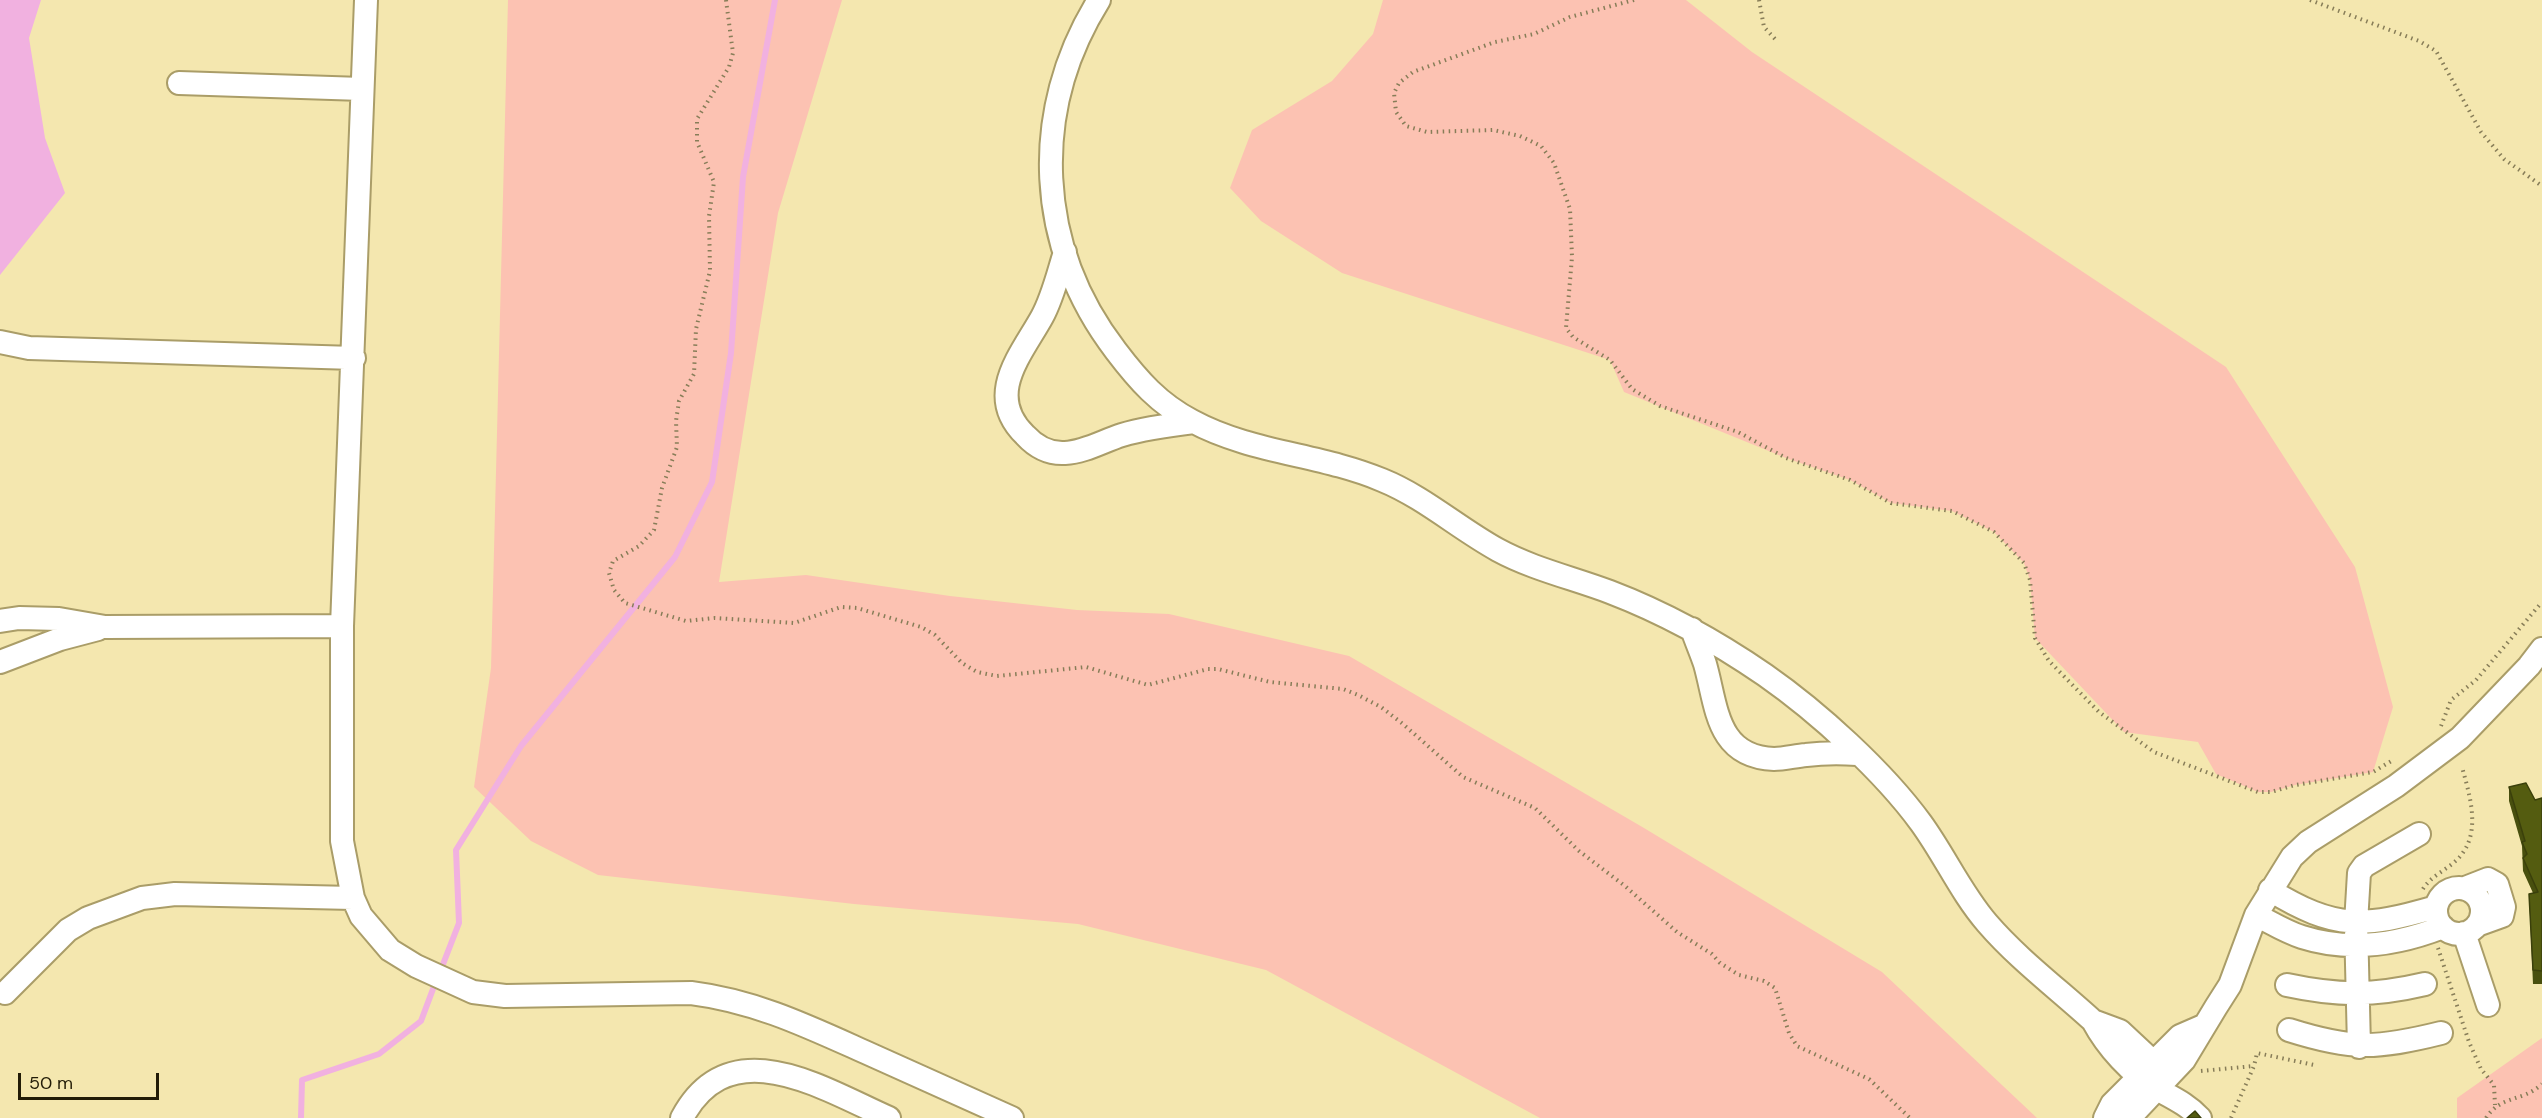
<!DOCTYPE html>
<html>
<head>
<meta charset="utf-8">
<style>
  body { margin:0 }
  #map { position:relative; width:2542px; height:1118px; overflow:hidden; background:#f4e7af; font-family:"DM Sans",sans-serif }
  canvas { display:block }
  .scale { position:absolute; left:18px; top:1073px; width:141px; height:27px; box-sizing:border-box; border:3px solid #221c07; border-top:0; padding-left:8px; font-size:18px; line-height:21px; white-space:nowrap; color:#221c07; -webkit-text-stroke:4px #f4e7af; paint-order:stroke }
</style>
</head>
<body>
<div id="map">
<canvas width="2542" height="1118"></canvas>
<div class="scale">50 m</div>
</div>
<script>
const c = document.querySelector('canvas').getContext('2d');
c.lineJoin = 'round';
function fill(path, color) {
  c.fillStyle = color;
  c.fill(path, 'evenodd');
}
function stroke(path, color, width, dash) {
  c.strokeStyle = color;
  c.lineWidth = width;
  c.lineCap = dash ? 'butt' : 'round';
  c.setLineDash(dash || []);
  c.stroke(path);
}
fill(new Path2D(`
  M508 0H842L778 213 719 582 806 575 950 596 1077 610 1169 614 1349 656 1644 828 1882 972 2037 1118H1540L1266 970 1078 924 854 904 598 875 531 841 474 787 491 668Z
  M1383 0H1686L1752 52 2226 367 2355 567 2393 707 2373 772 2295 785 2271 792H2258L2216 774 2198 742 2124 732 2035 638 2030 580 2024 563 1994 532 1952 511 1891 503 1850 480 1786 458 1624 392 1610 360 1342 273 1261 221 1230 188 1252 130 1332 81 1373 34Z
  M2542 1038V1118H2457V1098Z`), '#fcc2b2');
fill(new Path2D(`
  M0 0H41L29 38 45 138 65 193 0 275Z`), '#f1b1e0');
stroke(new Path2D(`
  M440 972 459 923 456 850 521 746 675 557 712 482 731 353 743 177 775 0
  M301 1118 302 1080 379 1054 421 1021 436 981`), '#f1b1e0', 6);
const minor = new Path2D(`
  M366 0 342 626V841L353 898 361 916 390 950 416 966 473 992 505 996 691 993C755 1001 807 1026 865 1052 914 1074 963 1096 1012 1118
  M1099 0C1029 112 1036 247 1116 351 1138 380 1159 404 1192 421 1251 453 1320 454 1382 480 1424 497 1458 528 1498 550 1533 569 1573 578 1610 592 1665 613 1717 642 1765 675 1818 712 1883 771 1921 823 1945 856 1961 893 1987 923 2018 959 2058 989 2093 1021 2107 1047 2131 1074 2157 1089 2173 1098 2187 1104 2200 1118
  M179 83 362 89
  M1065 252C1058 274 1053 297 1042 317 1021 355 984 395 1025 435 1036 447 1049 454 1065 453 1085 452 1103 441 1122 435 1145 428 1169 425 1194 422
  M0 342 29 348 354 358
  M0 621 19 618 59 619 105 627 342 626
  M1692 629C1696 641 1701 652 1705 664 1717 706 1716 757 1774 759 1784 759 1795 756 1806 755 1823 753 1840 753 1857 754
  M0 662 60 639 98 629
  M2465 888 2488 879 2497 884 2504 907 2502 916 2477 925
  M2436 911a23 23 0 1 1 46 0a23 23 0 1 1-46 0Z
  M2270 890C2335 930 2364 928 2436 907
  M2256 915C2270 922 2286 932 2302 937 2349 952 2397 945 2443 927
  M2464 933 2488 1005
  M2287 985C2338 996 2374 996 2425 984
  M5 993 68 930 88 918 142 898 175 894 353 898
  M2093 1021 2120 1031 2165 1073
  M2289 1030C2352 1050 2377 1049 2441 1033
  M2359 1047 2356 923 2359 873 2364 866 2419 834
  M682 1118C730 1028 823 1089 889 1118
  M2105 1118 2112 1104 2180 1036 2203 1026
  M2123 1118 2134 1113 2184 1060 2216 1007 2230 985 2256 915 2292 857 2308 842 2396 786 2460 738 2529 666 2542 649`);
stroke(minor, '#aa9d68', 26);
stroke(new Path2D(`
  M726 0 733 53 729 67 697 119V142L714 182 709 216 710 271 696 329 694 374 679 401 676 421 677 447 662 488 654 530 639 546 613 561 609 573 614 590 625 603 686 621 715 618 794 623 841 607 857 608 921 627 935 635 962 663 977 672 997 676 1086 667 1148 685 1208 669H1218L1270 682 1343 689 1358 695 1381 707 1403 724 1463 777 1535 808 1579 851 1625 886 1677 932 1712 954 1720 963 1739 975 1764 981 1775 988 1789 1033 1797 1046 1869 1079 1910 1118
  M1634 0 1570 17 1534 34 1495 42 1413 72 1399 83 1394 93 1396 112 1406 126 1427 132 1493 130 1520 136 1541 146 1554 163 1570 209 1572 257 1566 328 1573 337 1610 360 1632 389 1660 406 1738 432 1786 458 1850 480 1891 503 1952 511 1994 532 2024 563 2030 580 2035 638 2049 661 2099 712 2154 752 2258 792H2271L2295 785 2373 772 2393 760
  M1759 0 1764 27 1776 40
  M2310 0 2419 41 2436 51 2481 132 2504 159 2542 186
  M2441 726 2451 700 2476 680 2542 602
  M2423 889C2432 874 2452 868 2462 854 2481 829 2469 793 2462 767
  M2438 948 2469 1042 2481 1069 2494 1085 2495 1105
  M2201 1071 2254 1066
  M2231 1118 2254 1066 2257 1053 2314 1065
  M2486 1118C2502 1094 2521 1103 2542 1084`), '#877d58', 4, [1.5, 4.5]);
stroke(minor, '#fff', 22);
fill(new Path2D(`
  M2509 787 2535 800 2542 798V984H2533L2529 894 2533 893 2523 871 2522 846 2509 801Z`), '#484f0e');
const building = new Path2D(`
  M2526 783 2535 800 2542 798V971L2533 970 2529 894 2538 892 2523 858 2527 854 2522 842 2525 841 2509 787Z
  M2195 1111 2201 1118H2187Z`);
fill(building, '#545c10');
stroke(building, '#3b400b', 1.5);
</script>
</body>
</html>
